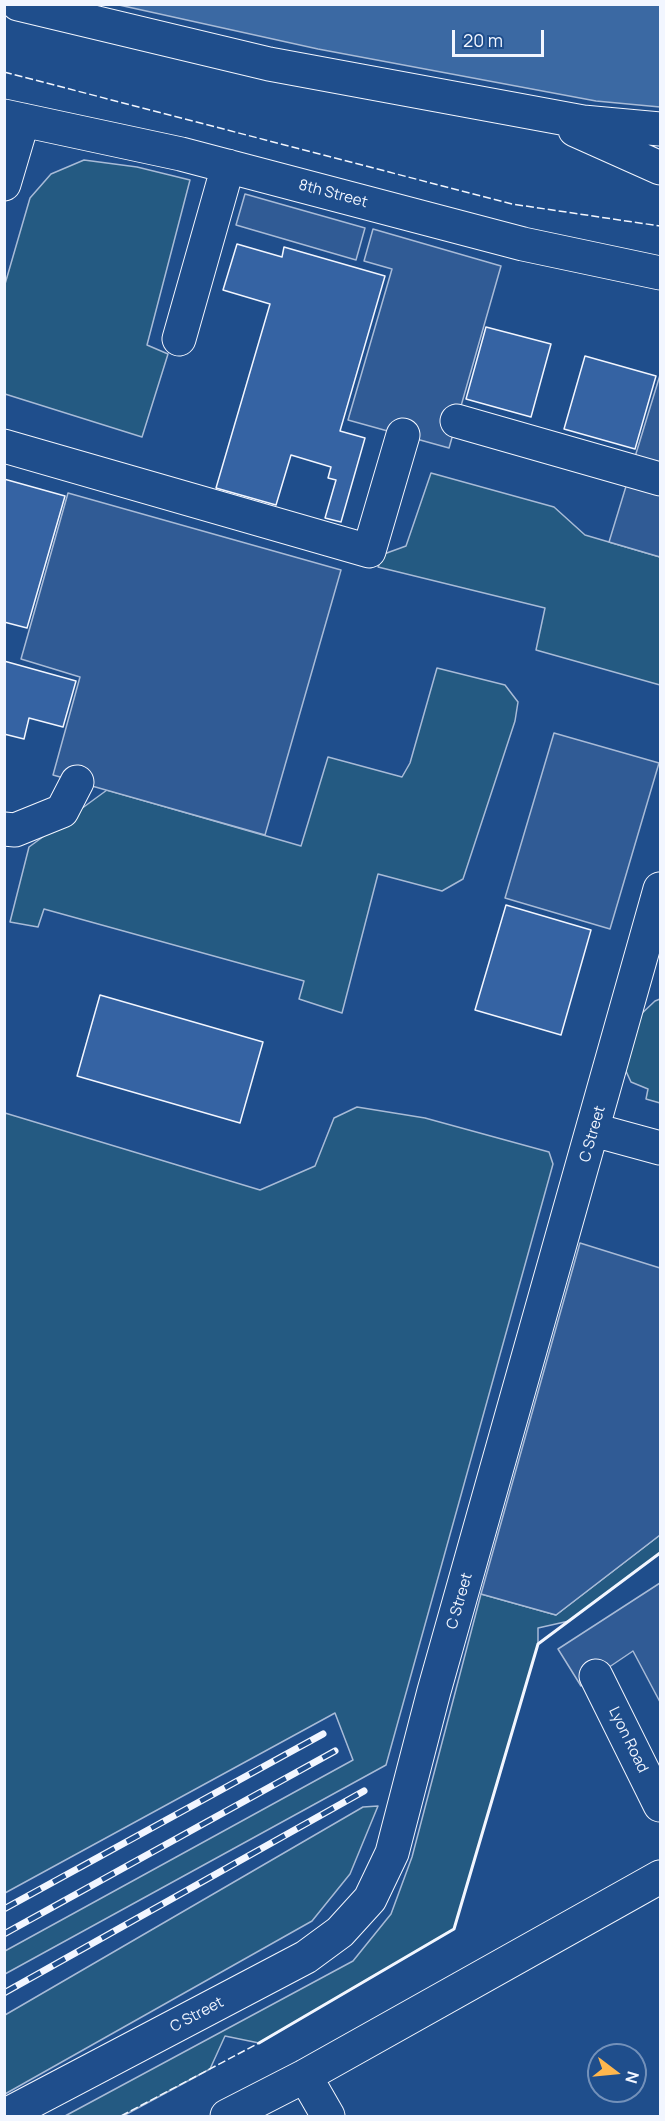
<!DOCTYPE html>
<html>
<head>
<meta charset="utf-8">
<style>
  body { margin:0 }
  #map { position:relative; width:665px; height:2121px; overflow:hidden; background:#1f4e8c; font-family:Manrope,sans-serif }
  canvas { display:block }
  .frame { position:absolute; inset:0; border:6px solid #f2f6ff; pointer-events:none }
  .north { position:absolute; left:587px; top:2043px; width:60px; height:60px; box-sizing:border-box; background:#1f4e8c; border:2px solid #7391ba; border-radius:50%; rotate:106deg; font-size:16px; font-weight:700; line-height:24px; text-align:center; color:#f2f6ff }
  .north::after { content:''; display:block; margin:auto; width:21px; height:27px; background:#ffb74d; clip-path:polygon(50% 0,100% 100%,50% 72%,0 100%) }
  .scale { position:absolute; left:452px; top:30px; width:92px; height:27px; box-sizing:border-box; border:3px solid #f2f6ff; border-top:0; padding-left:8px; font-size:18px; line-height:21px; white-space:nowrap; color:#f2f6ff; -webkit-text-stroke:4px #1f4e8c; paint-order:stroke }
</style>
</head>
<body>
<div id="map">
<canvas width="665" height="2121"></canvas>
<div class="frame"></div>
<div class="north">N</div>
<div class="scale">20 m</div>
</div>
<script>
const c = document.querySelector('canvas').getContext('2d');
c.lineJoin = 'round';
function fill(path, color) {
  c.fillStyle = color;
  c.fill(path, 'evenodd');
}
function stroke(path, color, width, dash) {
  c.strokeStyle = color;
  c.lineWidth = width;
  c.lineCap = dash ? 'butt' : 'round';
  c.setLineDash(dash || []);
  c.stroke(path);
}
function write(font, color, halo, rows, align = 'center') {
  c.font = font + ' Manrope,sans-serif';
  c.lineWidth = 4.5;
  c.setLineDash([]);
  c.textBaseline = 'middle';
  c.strokeStyle = halo;
  c.fillStyle = color;
  for (const [text, x, y, turn = 0] of rows) {
    c.save();
    c.translate(x, y);
    c.rotate((+turn || 0) * Math.PI / 180);
    c.textAlign = isNaN(turn) ? turn : align;
    if (halo) c.strokeText(text, 0, 0);
    c.fillText(text, 0, 0);
    c.restore();
  }
}
const green = new Path2D(`
  M84 160 137 167 190 180 147 345 168 354 142 437 5 394V284L30 198 51 174Z
  M431 473 554 507 585 535 660 557V685L536 650 545 608 378 567 384 554 406 546Z
  M437 668 505 685 518 702 515 721 463 879 442 891 378 874 342 1013 299 999 304 981 44 909 38 927 10 922 29 847 107 790 301 846 328 757 402 777 410 763Z
  M660 999V1103L646 1099 648 1089 631 1082 625 1069 638 1017 655 1001Z
  M357 1107 425 1118 549 1152 553 1164 386 1765 5 1974V1951L353 1760 335 1713 5 1893V1113L260 1190 315 1166 334 1118Z
  M660 1535V1553L569 1621 538 1628V1644L454 1929 259 2043 225 2036 210 2069 123 2116H65L353 1961 391 1914 412 1857 481 1594 556 1615Z
  M378 1806 350 1874 312 1921 5 2094V2015L363 1807Z`);
fill(green, '#245a82');
stroke(green, '#a8bbd7', 1.5);
const parking = new Path2D(`
  M245 194 365 228 356 260 236 225Z
  M373 229 501 266 449 448 348 420 392 269 364 261Z
  M660 375V557L609 542Z
  M68 493 341 570 265 835 53 775 80 677 21 659Z
  M554 733 659 763 610 929 505 898Z
  M580 1243 660 1268V1535L556 1615 481 1594Z
  M660 1583V1702L633 1651 581 1686 558 1649Z`);
fill(parking, '#305b95');
stroke(parking, '#a8bbd7', 1.5);
const water = new Path2D(`
  M119 5H660V107L596 101 318 49Z`);
fill(water, '#3b69a3');
stroke(water, '#a8bbd7', 1.5);
const building = new Path2D(`
  M237 244 282 257 284 247 385 276 340 431 365 438 341 522 325 518 336 480 328 478 331 467 291 455 276 505 216 488 270 304 223 290Z
  M486 327 551 344 531 417 466 399Z
  M585 356 656 376 635 449 564 429Z
  M4 479 65 496 27 628 4 622Z
  M4 661 76 681 63 727 29 718 24 739 4 734Z
  M506 905 591 930 561 1035 475 1010Z
  M100 995 263 1042 240 1123 77 1076Z`);
fill(building, '#3563a3');
stroke(building, '#f2f6ff', 1.5);
const minor = new Path2D(`
  M18 4 269 64 583 122 660 129
  M4 116 181 154 523 244 660 273
  M575 130 660 168
  M4 184 23 120
  M179 339 228 166
  M457 421 660 479
  M4 446 369 551 403 435
  M4 829 15 830 62 811 77 782
  M594 1130 660 1148
  M596 1676 660 1805
  M305 2076 328 2116
  M4 2116 306 1957 340 1932 370 1899 392 1853 434 1691 660 889
  M227 2116 305 2076 660 1877`);
stroke(minor, '#f2f6ff', 35);
stroke(minor, '#1f4e8c', 33);
const rail = new Path2D(`
  M4 1909 323 1734
  M4 1934 335 1751
  M4 1993 364 1791`);
stroke(rail, '#f2f6ff', 7);
stroke(rail, '#1f4e8c', 4.5, [14]);
stroke(new Path2D(`
  M4 72 512 204 660 226
  M121 2116 259 2043`), '#f2f6ff', 1.5, [8, 3]);
stroke(new Path2D(`
  M259 2043 454 1929 538 1644 660 1553`), '#f2f6ff', 3);
write('15px', '#f2f6ff', '#1f4e8c', [
  ["8th Street",333,194,15],
  ["C Street",593,1134,-74],
  ["C Street",460,1601,-74],
  ["Lyon Road",628,1740,64],
  ["C Street",197,2015,-28]
]);
</script>
</body>
</html>
